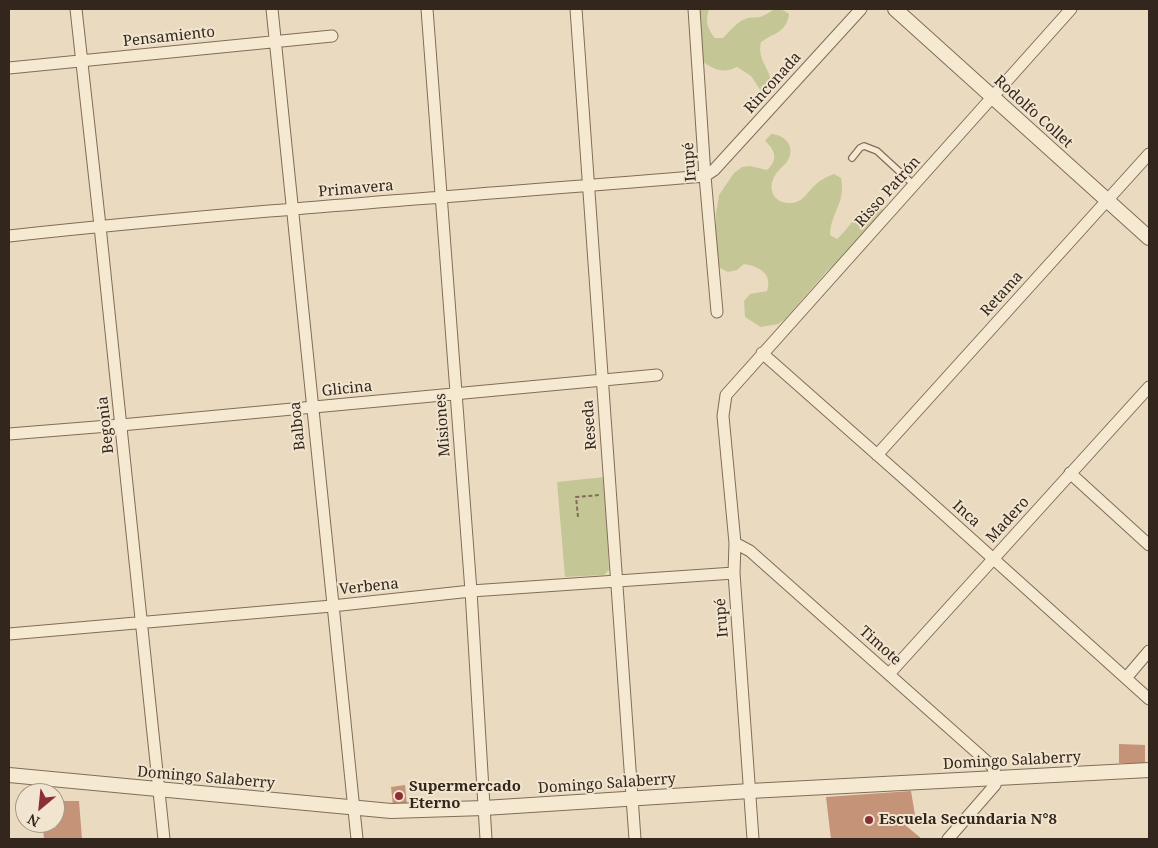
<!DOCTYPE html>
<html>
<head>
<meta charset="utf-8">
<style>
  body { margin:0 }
  #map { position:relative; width:1158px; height:848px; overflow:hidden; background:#eadbc0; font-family:"Noto Serif",serif }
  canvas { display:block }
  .frame { position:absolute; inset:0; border:10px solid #32261d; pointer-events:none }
  .north { position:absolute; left:15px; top:783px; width:50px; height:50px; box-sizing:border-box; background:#f2e5cf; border:1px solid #a59988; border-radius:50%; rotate:208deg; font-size:14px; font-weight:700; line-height:20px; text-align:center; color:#32261d }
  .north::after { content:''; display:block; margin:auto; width:18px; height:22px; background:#8c2e35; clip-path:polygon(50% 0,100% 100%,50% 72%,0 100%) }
</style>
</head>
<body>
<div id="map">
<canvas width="1158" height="848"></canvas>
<div class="frame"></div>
<div class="north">N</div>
</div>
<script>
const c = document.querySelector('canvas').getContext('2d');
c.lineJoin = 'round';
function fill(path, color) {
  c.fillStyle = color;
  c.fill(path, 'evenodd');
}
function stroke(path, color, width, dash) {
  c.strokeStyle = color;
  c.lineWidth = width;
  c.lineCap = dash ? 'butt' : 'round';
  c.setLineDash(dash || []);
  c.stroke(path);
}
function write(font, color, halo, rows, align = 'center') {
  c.font = font + ' "Noto Serif",serif';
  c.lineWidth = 4;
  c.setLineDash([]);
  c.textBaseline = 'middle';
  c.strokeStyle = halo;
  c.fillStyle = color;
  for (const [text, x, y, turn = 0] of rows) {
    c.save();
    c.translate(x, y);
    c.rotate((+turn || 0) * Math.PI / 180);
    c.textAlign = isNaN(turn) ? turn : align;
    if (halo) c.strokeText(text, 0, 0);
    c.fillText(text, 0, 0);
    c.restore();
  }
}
fill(new Path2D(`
  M695 9H709C705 21 707 29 715 38H723C731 30 737 21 748 18 752 17 756 18 760 17 774 12 774 3 789 14 787 32 774 33 761 42 756 63 775 70 770 91H761L751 76 737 67C720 76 711 66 696 58Z
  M771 134C787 135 797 149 786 163 783 167 778 170 776 174 767 187 772 201 787 203 802 204 805 195 814 186 820 180 826 177 834 174L841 178C846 204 831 211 830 235L837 239C851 227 856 210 876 206L883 210V219L827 271 785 319 778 324 761 327 745 317 744 301 750 294 767 291C773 274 759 266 744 264L737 270 728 272 720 268 716 261V213L719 195 734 173 742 167 750 166 767 170C778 160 776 151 765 141Z
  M604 477 609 570 604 575 565 577 557 482Z`), '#c4c795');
fill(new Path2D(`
  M1119 744 1145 745V764L1119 763Z
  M405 785 407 805 393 806 391 787Z
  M911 791 915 815 905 825 922 839H831L826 797Z
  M55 801H79L82 839H44L43 828H56Z`), '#c59378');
const service = new Path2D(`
  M852 158 860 148 864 146 877 151 914 185`);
const minor = new Path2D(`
  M76 9 100 226 164 839
  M272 9 357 839
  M427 9 471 591 486 839
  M576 9 635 839
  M694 9 705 176 717 312
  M9 68 332 36
  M9 236C240 211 473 195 705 176L714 170 861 9
  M762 353 908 482 1149 699
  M9 434 121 425 657 375
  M877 455 1149 154
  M1070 473 1149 545
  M735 543 750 551 992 766 997 778 995 785 948 839
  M9 634 332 606 471 591 734 573
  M889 674 1149 387
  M1126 678 1149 651
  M753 839 734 573 735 543 723 416 726 395 1071 9`);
const tertiary = new Path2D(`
  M895 9 1149 238
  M9 775 391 811 484 808 750 791 1149 770`);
stroke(service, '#816c59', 8);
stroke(minor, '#816c59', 13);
stroke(tertiary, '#816c59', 16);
stroke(new Path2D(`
  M578 517 576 497 600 495`), '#816c59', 2, [4, 2.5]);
stroke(service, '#f6e9d2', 5.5);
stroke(minor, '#f6e9d2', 11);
stroke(tertiary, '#f6e9d2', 14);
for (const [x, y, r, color] of [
  [399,796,5,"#8c2e35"],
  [869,820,5,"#8c2e35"]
]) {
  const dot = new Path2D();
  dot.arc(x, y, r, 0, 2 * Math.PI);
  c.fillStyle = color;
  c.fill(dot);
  stroke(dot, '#f2e5cf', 2);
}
write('15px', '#32261d', '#f2e5cf', [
  ["Pensamiento",169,37,-6],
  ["Rinconada",773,83,-48],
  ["Rodolfo Collet",1033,112,42],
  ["Irupé",690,162,-94],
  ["Primavera",356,189,-5],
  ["Risso Patrón",888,192,-48],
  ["Retama",1002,294,-48],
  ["Glicina",347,389,-6],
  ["Begonia",106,425,-96],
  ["Misiones",443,425,-94],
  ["Reseda",590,425,-94],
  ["Balboa",298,426,-96],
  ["Inca",966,514,42],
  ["Madero",1008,520,-48],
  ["Verbena",369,587,-6],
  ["Irupé",722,618,-94],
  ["Timote",880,646,42],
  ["Domingo Salaberry",1012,761,-3],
  ["Domingo Salaberry",206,778,5],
  ["Domingo Salaberry",607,784,-4]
]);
write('bold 15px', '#32261d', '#f2e5cf', [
  ["Supermercado",409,787],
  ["Eterno",409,804],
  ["Escuela Secundaria N°8",879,820]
], 'left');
</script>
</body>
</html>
